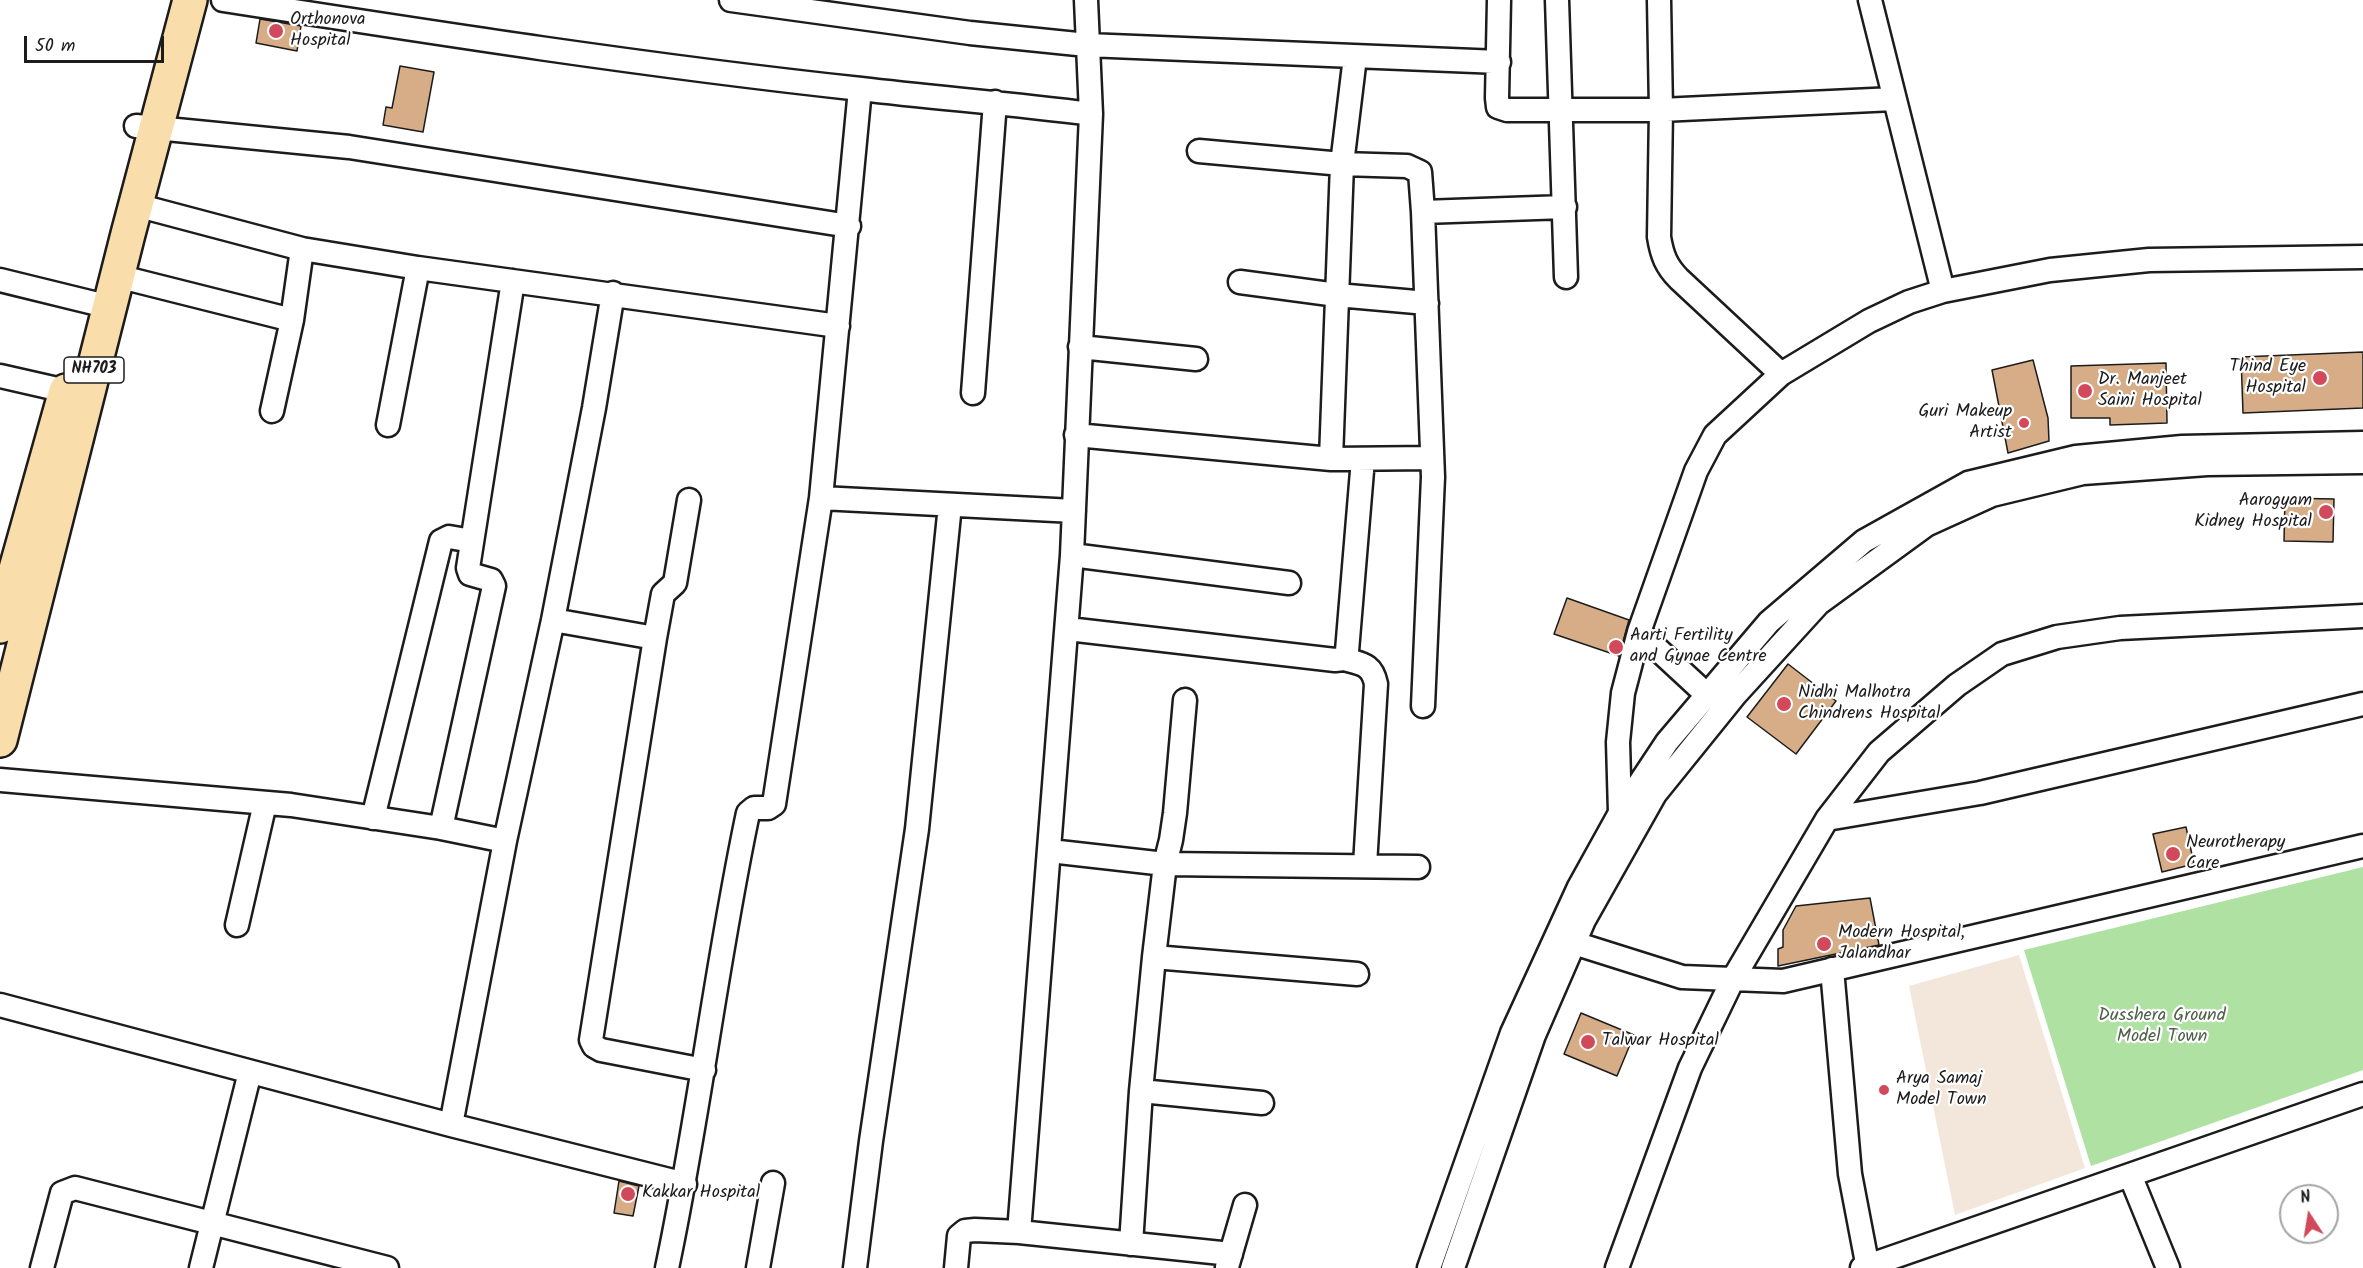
<!DOCTYPE html>
<html>
<head>
<meta charset="utf-8">
<style>
  body { margin:0 }
  #map { position:relative; width:2363px; height:1268px; overflow:hidden; background:#fff; font-family:Kalam,sans-serif }
  canvas { display:block }
  .north { position:absolute; left:2279px; top:1184px; width:60px; height:60px; box-sizing:border-box; background:#fff; border:2px solid #a4a4a4; border-radius:50%; rotate:348deg; font-size:16px; font-weight:700; line-height:24px; text-align:center; color:#1c1c1c }
  .north::after { content:''; display:block; margin:auto; width:21px; height:27px; background:#d1495b; clip-path:polygon(50% 0,100% 100%,50% 72%,0 100%) }
  .scale { position:absolute; left:24px; top:36px; width:140px; height:27px; box-sizing:border-box; border:3px solid #1c1c1c; border-top:0; padding-left:8px; font-size:18px; line-height:21px; white-space:nowrap; color:#1c1c1c; -webkit-text-stroke:4px #fff; paint-order:stroke }
</style>
</head>
<body>
<div id="map">
<canvas width="2363" height="1268"></canvas>
<div class="north">N</div>
<div class="scale">50 m</div>
</div>
<script>
const c = document.querySelector('canvas').getContext('2d');
c.lineJoin = 'round';
function fill(path, color) {
  c.fillStyle = color;
  c.fill(path, 'evenodd');
}
function stroke(path, color, width, dash) {
  c.strokeStyle = color;
  c.lineWidth = width;
  c.lineCap = dash ? 'butt' : 'round';
  c.setLineDash(dash || []);
  c.stroke(path);
}
function write(font, color, halo, rows, align = 'center') {
  c.font = font + ' Kalam,sans-serif';
  c.lineWidth = 4.5;
  c.setLineDash([]);
  c.textBaseline = 'middle';
  c.strokeStyle = halo;
  c.fillStyle = color;
  for (const [text, x, y, turn = 0] of rows) {
    c.save();
    c.translate(x, y);
    c.rotate((+turn || 0) * Math.PI / 180);
    c.textAlign = isNaN(turn) ? turn : align;
    if (halo) c.strokeText(text, 0, 0);
    c.fillText(text, 0, 0);
    c.restore();
  }
}
fill(new Path2D(`
  M2019 955 2085 1168 1955 1215 1909 986Z`), '#f3e6db');
fill(new Path2D(`
  M2363 867V1070L2091 1166 2024 950Z`), '#afe1a2');
const building = new Path2D(`
  M260 19 301 26 297 51 256 43Z
  M400 66 434 72 423 132 383 125 386 107 392 108Z
  M2363 352V408L2243 413 2241 357Z
  M2033 360 2048 418 2049 441 2008 453 1992 370Z
  M2166 363 2167 423 2110 425V418H2071V366Z
  M2285 498 2334 499 2333 542 2284 541Z
  M1567 598 1629 620 1619 656 1554 634Z
  M1788 664 1836 701 1796 754 1747 717Z
  M2186 827 2194 864 2162 872 2153 834Z
  M1870 898 1879 945 1778 966V949L1783 947V930L1796 906Z
  M1581 1013 1634 1035 1617 1076 1564 1054Z
  M619 1181 639 1186 633 1216 614 1213Z`);
fill(building, '#d6ad87');
stroke(building, '#1c1c1c', 1.5);
const minor = new Path2D(`
  M223 0C435 33 647 66 861 89 937 98 1014 104 1091 114
  M731 0 970 33 1087 45 1499 62
  M1499 0 1497 98 1498 107 1507 110H1661L1894 99
  M1557 0 1566 277
  M1659 0 1661 110 1659 237C1662 255 1666 266 1679 279L1781 374
  M1870 0 1943 291
  M136 126 349 147 849 226
  M1199 151 1342 164 1407 166 1420 172 1423 212 1433 477 1423 706
  M136 205 302 249 418 268 838 326
  M1423 212 1565 207
  M117 276 292 320
  M0 280 110 307
  M1240 282 1337 295 1427 303
  M1080 347 1196 359
  M0 376 66 391
  M973 393 995 102
  M272 411 292 320 302 249
  M388 425 418 268
  M1076 435 1331 459 1432 458
  M1331 459 1342 164 1355 57
  M821 498 1074 511
  M689 500 675 583 663 594 655 638 591 1040 594 1046 601 1050 704 1070
  M1072 555 1289 583
  M553 620 655 638
  M1068 629 1335 660 1344 659 1347 651 1363 459
  M1639 632 1706 694
  M1344 659C1362 664 1372 664 1376 684L1365 865
  M0 780 291 805 441 828 505 841
  M1620 813 1618 742 1623 693 1639 632 1696 471 1715 435 1781 374 1869 321 1909 302 1943 291 2050 270 2149 260 2363 257
  M373 818 441 541 449 537 472 541
  M1827 819 1980 793 2363 704
  M441 828 494 586 491 580 470 574 468 568 513 281
  M1050 851 1165 864 1418 867
  M237 925 265 803
  M1574 943 1682 977 1783 981 2363 846
  M1154 957 1357 974
  M1832 969 1850 1174 1868 1268
  M0 1005 451 1125 685 1184
  M1141 1091 1262 1103
  M451 1125 505 841 553 620 594 408 613 293
  M2130 1175 2168 1268
  M1019 1232 1072 555 1091 114 1086 0
  M1131 1244 1141 1091 1154 957 1165 864 1171 840 1175 813 1185 700
  M1227 1267 1245 1205
  M42 1268 62 1193 75 1188 387 1268
  M201 1268 250 1072
  M667 1268C699 1117 716 964 748 813L754 808H768L774 804 821 498 860 89
  M758 1268 773 1183
  M855 1268 871 1141 917 829 950 505
  M956 1268 959 1236 965 1231 975 1230 1019 1232 1231 1254
  M1429 1268 1512 1033 1579 887 1620 813 1667 742 1769 622 1864 541 1968 483 2076 457 2182 447 2363 443
  M1453 1268 1534 1035 1584 920 1655 794 1735 695 1819 603 1926 525 1992 495 2083 473 2207 464 2363 462
  M1617 1268 1690 1068 1733 979 1827 819 1879 752 1957 685 2002 654 2057 637 2120 628 2363 616
  M1862 1268 2363 1094`);
const highway = new Path2D(`
  M0 626 66 391
  M0 740 128 234 190 0`);
stroke(minor, '#1c1c1c', 27);
stroke(highway, '#1c1c1c', 38);
stroke(minor, '#fff', 22);
stroke(highway, '#f9deab', 33);
for (const [x, y, r, color] of [
  [276,31,8,"#d1495b"],
  [2320,378,8,"#d1495b"],
  [2085,391,8,"#d1495b"],
  [2024,423,6,"#d1495b"],
  [2326,512,8,"#d1495b"],
  [1616,647,8,"#d1495b"],
  [1784,704,8,"#d1495b"],
  [2173,854,8,"#d1495b"],
  [1824,944,8,"#d1495b"],
  [1588,1042,8,"#d1495b"],
  [1884,1090,6,"#d1495b"],
  [628,1194,8,"#d1495b"]
]) {
  const dot = new Path2D();
  dot.arc(x, y, r, 0, 2 * Math.PI);
  c.fillStyle = color;
  c.fill(dot);
  stroke(dot, '#fff', 2);
}
for (const [x, y, w] of [
  [94,370,60]
]) {
  const box = new Path2D();
  box.roundRect(x - w / 2, y - 13, w, 26, 4.5);
  c.fillStyle = '#fff';
  c.fill(box);
  stroke(box, '#1c1c1c', 1.5);
}
write('bold 16px', '#1c1c1c', null, [
  ["NH703",94,370]
]);
write('18px', '#1c1c1c', '#fff', [
  ["Orthonova",290,21],
  ["Hospital",290,42],
  ["Thind Eye",2306,368,"right"],
  ["Hospital",2306,389,"right"],
  ["Dr. Manjeet",2098,381],
  ["Saini Hospital",2098,402],
  ["Guri Makeup",2012,413,"right"],
  ["Artist",2012,434,"right"],
  ["Aarogyam",2312,502,"right"],
  ["Kidney Hospital",2312,523,"right"],
  ["Aarti Fertility",1630,637],
  ["and Gynae Centre",1630,658],
  ["Nidhi Malhotra",1798,694],
  ["Chindrens Hospital",1798,715],
  ["Neurotherapy",2186,844],
  ["Care",2186,865],
  ["Modern Hospital,",1838,934],
  ["Jalandhar",1838,955],
  ["Talwar Hospital",1602,1042],
  ["Arya Samaj",1896,1080],
  ["Model Town",1896,1101],
  ["Kakkar Hospital",642,1194]
], 'left');
write('18px', '#4f614b', '#fff', [
  ["Dusshera Ground",2162,1017],
  ["Model Town",2162,1038]
]);
</script>
</body>
</html>
